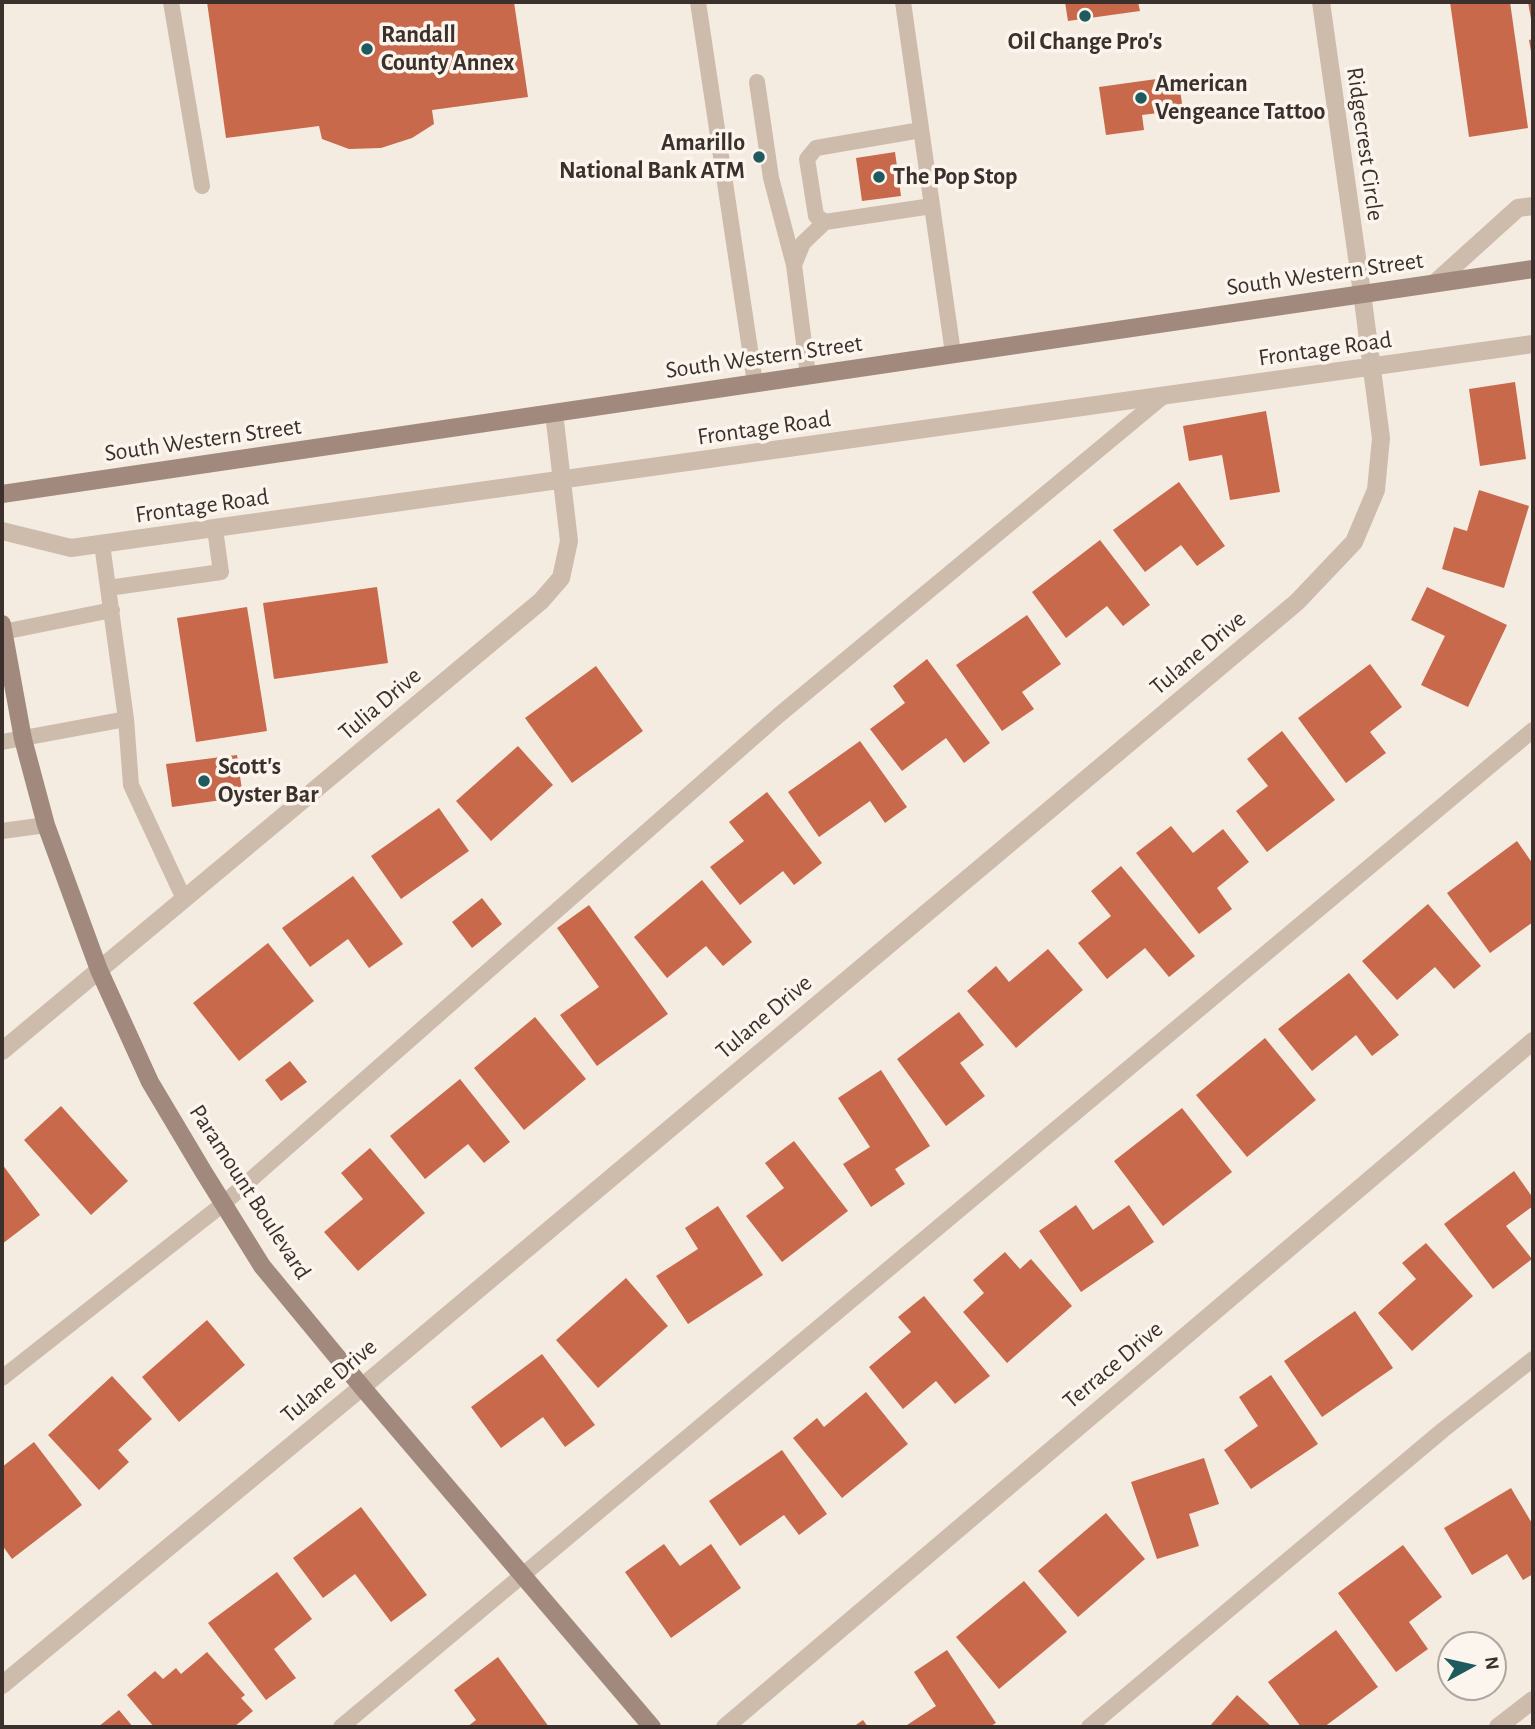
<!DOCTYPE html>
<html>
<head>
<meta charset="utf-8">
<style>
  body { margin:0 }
  #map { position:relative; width:1535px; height:1729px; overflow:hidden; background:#f4ebe1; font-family:"Alegreya Sans",sans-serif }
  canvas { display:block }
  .frame { position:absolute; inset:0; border:4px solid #3b302b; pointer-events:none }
  .north { position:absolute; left:1437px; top:1631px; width:70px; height:70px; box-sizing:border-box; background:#fbf5ee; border:2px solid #aea6a0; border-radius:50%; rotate:82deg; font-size:19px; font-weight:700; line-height:28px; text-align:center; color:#3b302b }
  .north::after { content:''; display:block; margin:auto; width:24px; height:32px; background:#1f5a5e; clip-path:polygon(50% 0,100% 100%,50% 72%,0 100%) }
</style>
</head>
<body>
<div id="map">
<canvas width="1535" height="1729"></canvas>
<div class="frame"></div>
<div class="north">N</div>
</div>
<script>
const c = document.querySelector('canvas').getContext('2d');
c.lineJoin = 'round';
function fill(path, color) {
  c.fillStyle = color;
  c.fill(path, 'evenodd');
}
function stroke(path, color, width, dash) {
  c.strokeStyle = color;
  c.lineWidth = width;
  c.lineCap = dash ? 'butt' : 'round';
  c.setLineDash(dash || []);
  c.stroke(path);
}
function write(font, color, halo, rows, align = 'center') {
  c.font = font + ' "Alegreya Sans",sans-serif';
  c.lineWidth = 7;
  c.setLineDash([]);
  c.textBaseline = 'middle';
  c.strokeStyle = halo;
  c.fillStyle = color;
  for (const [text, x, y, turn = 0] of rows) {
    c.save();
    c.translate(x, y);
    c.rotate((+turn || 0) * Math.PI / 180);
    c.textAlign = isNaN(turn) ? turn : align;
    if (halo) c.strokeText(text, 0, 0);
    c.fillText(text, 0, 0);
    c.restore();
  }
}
fill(new Path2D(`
  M207 2H514L528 97 432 110 434 124 412 138 381 148 349 149 322 139 319 126 226 138Z
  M1065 2H1138L1140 11 1068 21Z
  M1450 2H1510L1528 128 1469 137Z
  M1528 2H1533V18L1531 19Z
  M1533 39V57H1532L1529 40Z
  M1178 76 1183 110 1142 115 1144 130 1106 135 1099 87Z
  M895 152 901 196 862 201 856 158Z
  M1515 382 1526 459 1480 466 1469 389Z
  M1266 411 1280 492 1230 500 1222 455 1189 461 1183 426Z
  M1179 482 1225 546 1197 566 1181 545 1145 572 1113 530Z
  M1479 490 1529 506 1504 588 1442 569 1454 527 1467 531Z
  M1100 540 1150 605 1123 626 1107 606 1066 638 1032 592Z
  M377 587 388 663 274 679 263 603Z
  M1427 587 1507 625 1468 707 1421 685 1445 636 1411 620Z
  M247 607 267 731 196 742 177 618Z
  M1027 615 1061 664 1022 692 1034 709 1002 731 956 665Z
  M927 659 990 743 964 763 946 738 902 771 870 729 905 703 893 686Z
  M1370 664 1402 707 1370 732 1386 753 1346 783 1298 718Z
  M596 666 643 731 572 783 525 718Z
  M1282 731 1335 800 1267 852 1236 811 1268 786 1247 759Z
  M860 741 907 807 885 823 870 801 819 837 788 792Z
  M518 746 553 785 491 841 456 801Z
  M237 755 243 797 172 807 166 764Z
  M767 792 822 863 794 885 783 871 740 905 710 867 744 841 729 822Z
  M439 808 469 851 401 899 371 856Z
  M1171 826 1193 853 1223 829 1249 862 1217 888 1232 909 1199 934 1136 853Z
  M1517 841 1533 864V922L1490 953 1447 893Z
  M1121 866 1195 956 1169 977 1145 948 1107 979 1078 943 1111 916 1091 891Z
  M353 876 403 944 369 968 348 939 310 967 282 928Z
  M702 880 752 942 723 966 706 946 667 978 634 937Z
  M482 898 502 924 472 948 452 922Z
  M1428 904 1481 966 1454 989 1435 967 1397 1000 1362 961Z
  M589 905 668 1014 597 1066 560 1015 599 987 557 928Z
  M268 943 314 1001 239 1061 193 1003Z
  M1048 949 1083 990 1016 1048 967 991 996 966 1009 982Z
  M1349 973 1399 1035 1372 1056 1356 1035 1312 1071 1278 1029Z
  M959 1012 984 1045 960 1063 985 1096 946 1126 897 1059Z
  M535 1017 586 1079 524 1130 474 1068Z
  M1265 1038 1316 1100 1247 1157 1196 1095Z
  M290 1061 307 1082 281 1101 265 1080Z
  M881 1070 930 1146 895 1169 905 1184 871 1207 843 1164 870 1147 838 1098Z
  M460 1079 510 1142 484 1163 468 1144 425 1179 390 1136Z
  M61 1106 128 1181 91 1215 24 1140Z
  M1182 1108 1232 1172 1163 1226 1114 1161Z
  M794 1141 848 1211 782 1262 746 1216 784 1188 765 1163Z
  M370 1148 425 1213 358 1271 324 1232 363 1199 341 1173Z
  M2 1164 40 1215 2 1244Z
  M1514 1171 1533 1198V1206L1506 1226 1532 1259 1493 1289 1444 1224Z
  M1076 1205 1093 1230 1129 1205 1154 1242 1081 1292 1039 1231Z
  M718 1206 763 1275 688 1324 656 1276 698 1249 685 1228Z
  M1426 1243 1473 1296 1412 1351 1378 1313 1416 1279 1402 1263Z
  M1005 1252 1020 1269 1031 1259 1072 1306 1007 1363 963 1312 984 1293 973 1280Z
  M626 1278 668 1326 598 1388 556 1340Z
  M924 1296 990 1376 955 1404 936 1381 903 1409 869 1367 911 1332 898 1317Z
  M1355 1311 1393 1368 1322 1417 1284 1361Z
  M207 1320 245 1365 179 1422 142 1377Z
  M542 1354 595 1425 565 1447 543 1417 501 1448 471 1407Z
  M1271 1375 1318 1444 1251 1489 1224 1450 1258 1426 1239 1397Z
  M112 1376 152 1419 118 1450 129 1462 99 1490 48 1435Z
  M866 1392 908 1444 842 1498 793 1438 817 1418 824 1427Z
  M34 1442 82 1505 12 1559 2 1545V1467Z
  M782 1450 827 1514 799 1535 784 1515 740 1546 709 1501Z
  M1204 1458 1219 1504 1189 1514 1199 1546 1157 1559 1131 1482Z
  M1511 1488 1533 1525V1574L1523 1580 1507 1554 1472 1575 1444 1528Z
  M361 1507 427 1595 391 1622 355 1574 323 1598 293 1558Z
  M1106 1513 1145 1559 1078 1617 1038 1571Z
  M664 1544 680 1566 711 1544 741 1588 671 1638 625 1572Z
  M1403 1545 1442 1597 1409 1622 1428 1649 1396 1672 1338 1593Z
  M277 1572 312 1619 274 1649 296 1678 266 1700 208 1623Z
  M1024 1581 1067 1632 999 1689 956 1637Z
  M1336 1630 1378 1687 1324 1727H1301L1268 1682Z
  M947 1650 996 1723 989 1727H904L936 1706 914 1672Z
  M207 1652 245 1695 241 1698 253 1711 234 1727H154L127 1695 155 1671 163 1679 176 1668 181 1674Z
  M498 1657 549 1727H467L476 1720 454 1690Z
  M1237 1695 1272 1727H1209Z
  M119 1710 133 1727H98Z
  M863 1720 868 1727H853Z`), '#c8694b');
stroke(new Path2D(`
  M171 2 202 186
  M698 2 755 383
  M903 2 953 353
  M757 82 771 178 794 265 808 375
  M921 130 816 148 807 159 816 216 825 222 932 206
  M794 265 803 243 825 222
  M108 588 221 572 215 529
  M3 632 112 610
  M126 719 131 785 184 899
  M2 742 126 719 102 544
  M2 831 46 825
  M2 1378 223 1204 779 715 1161 398
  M341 1727 1533 730
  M1089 1727 1443 1430 1533 1359`), '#cdbbac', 16);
stroke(new Path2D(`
  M1435 283 1518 208 1533 206
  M2 531 71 548 1533 344
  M2 1051 541 601 561 578 569 541 554 413
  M2 1685 362 1387 1297 602 1354 542 1376 490 1381 438 1362 293
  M725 1727 1533 1041
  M1498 1727 1533 1700`), '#cdbbac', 18);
stroke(new Path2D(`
  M1321 2 1362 293`), '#cdbbac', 18);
stroke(new Path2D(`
  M2 494 1533 269
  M2 624 23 739 46 825 99 970 150 1082 203 1171 262 1266 362 1387 652 1727`), '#a18a7d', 18);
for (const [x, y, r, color] of [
  [1085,16,7,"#1f5a5e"],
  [367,49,7,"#1f5a5e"],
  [1141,98,7,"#1f5a5e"],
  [759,157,7,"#1f5a5e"],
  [879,177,7,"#1f5a5e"],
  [204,781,7,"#1f5a5e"]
]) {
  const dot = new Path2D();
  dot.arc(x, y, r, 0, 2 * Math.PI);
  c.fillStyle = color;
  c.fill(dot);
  stroke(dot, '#fbf5ee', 2.5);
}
write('bold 24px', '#3b302b', '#fbf5ee', [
  ["Randall",381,35],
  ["County Annex",381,63],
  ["Oil Change Pro's",1085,42,"center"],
  ["American",1155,84],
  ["Vengeance Tattoo",1155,112],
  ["Amarillo",745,143,"right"],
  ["National Bank ATM",745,171,"right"],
  ["The Pop Stop",893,177],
  ["Scott's",218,767],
  ["Oyster Bar",218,795]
], 'left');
write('24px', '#3b302b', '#fbf5ee', [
  ["Ridgecrest Circle",1365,144,82],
  ["South Western Street",1325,274,-8],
  ["Frontage Road",1325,349,-8],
  ["South Western Street",764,357,-8],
  ["Frontage Road",764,428,-8],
  ["South Western Street",203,440,-8],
  ["Frontage Road",202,506,-8],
  ["Tulane Drive",1198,653,-40],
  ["Tulia Drive",380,704,-40],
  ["Tulane Drive",764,1017,-40],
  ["Paramount Boulevard",250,1192,57],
  ["Terrace Drive",1113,1365,-40],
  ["Tulane Drive",329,1381,-40]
]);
</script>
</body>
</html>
